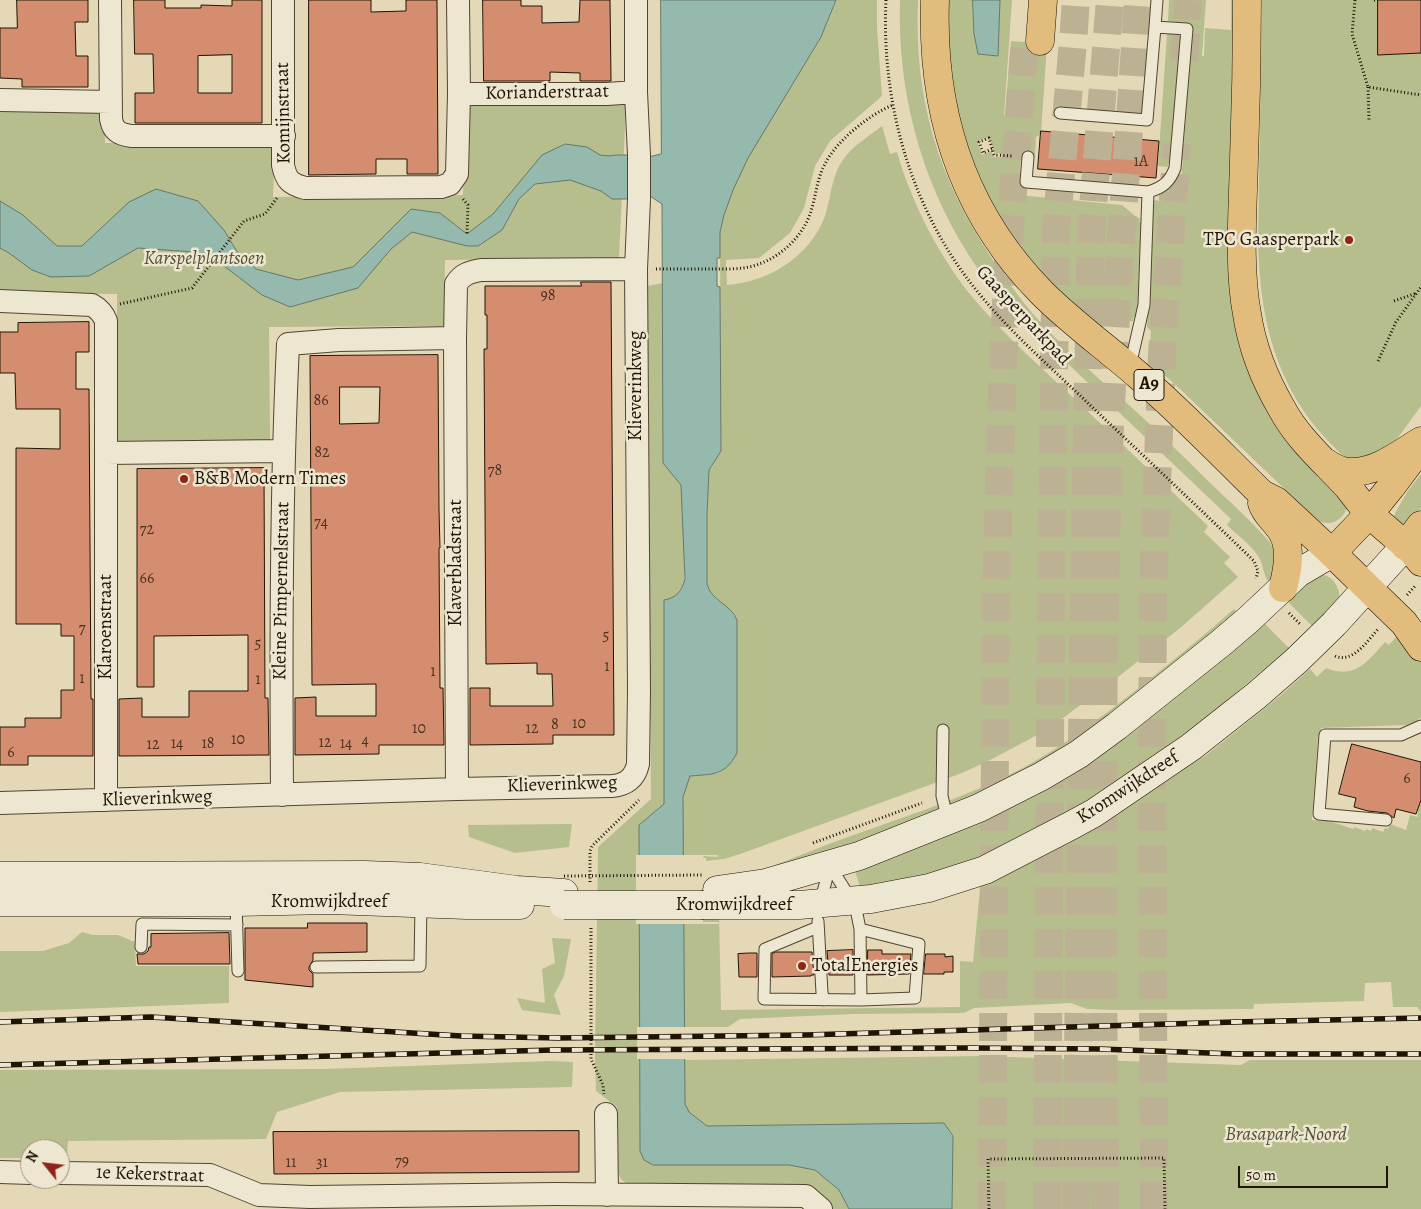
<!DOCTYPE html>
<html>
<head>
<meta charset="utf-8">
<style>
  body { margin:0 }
  #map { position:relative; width:1421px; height:1209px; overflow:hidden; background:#e4d8b7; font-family:Alegreya,serif }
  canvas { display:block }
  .north { position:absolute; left:20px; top:1139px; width:50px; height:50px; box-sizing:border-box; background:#ede6d0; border:1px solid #9b927f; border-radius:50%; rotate:299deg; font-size:14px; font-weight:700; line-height:20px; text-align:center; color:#201405 }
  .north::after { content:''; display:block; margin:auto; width:18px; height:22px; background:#8f2418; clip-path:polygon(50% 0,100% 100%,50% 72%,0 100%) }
  .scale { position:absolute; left:1238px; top:1166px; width:150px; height:22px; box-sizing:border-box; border:2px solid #201405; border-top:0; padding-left:6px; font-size:15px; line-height:18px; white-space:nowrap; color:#201405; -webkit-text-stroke:4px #ede6d0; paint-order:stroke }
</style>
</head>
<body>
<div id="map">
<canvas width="1421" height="1209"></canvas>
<div class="north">N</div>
<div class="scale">50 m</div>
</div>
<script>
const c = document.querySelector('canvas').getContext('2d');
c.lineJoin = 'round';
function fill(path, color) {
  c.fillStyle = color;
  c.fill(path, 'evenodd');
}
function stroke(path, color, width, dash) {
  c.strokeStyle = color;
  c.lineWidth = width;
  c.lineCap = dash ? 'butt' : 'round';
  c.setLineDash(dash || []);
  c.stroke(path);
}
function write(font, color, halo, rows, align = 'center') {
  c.font = font + ' Alegreya,serif';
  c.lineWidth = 5;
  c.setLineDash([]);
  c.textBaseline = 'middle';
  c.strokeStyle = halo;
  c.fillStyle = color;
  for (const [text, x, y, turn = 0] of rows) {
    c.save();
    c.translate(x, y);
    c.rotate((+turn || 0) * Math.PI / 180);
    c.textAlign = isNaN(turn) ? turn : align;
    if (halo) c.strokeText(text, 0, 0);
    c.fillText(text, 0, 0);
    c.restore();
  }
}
fill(new Path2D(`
  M836 0H877V28L882 96 830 141 815 166 804 208 790 233 759 258 726 260 727 285C768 282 810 257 825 216 831 198 831 178 842 161 852 146 868 137 882 126L890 154 897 152C911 202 941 260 974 299 1006 337 1044 370 1079 403 1122 444 1165 485 1208 526L1204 532 1230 557 1224 563 1238 577 1179 629 1118 677 1063 718 1039 734 994 758 962 773 743 853 724 859 706 861V858H703L704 856 718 857V855H683V797L690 776 719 773 737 753V620C731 604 711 601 707 584V514L709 470 721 451 720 232C735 160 784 101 820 39 826 27 831 13 836 0Z
  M900 0H918C914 98 937 176 991 257 1008 283 1026 307 1047 329 1073 357 1102 381 1130 406 1157 430 1182 455 1207 480 1228 500 1249 519 1269 541 1280 558 1275 567 1270 584 1263 576 1264 565 1258 556 1250 544 1237 535 1227 525L1231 519 1023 321C1003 300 983 278 968 254 920 178 897 89 900 0Z
  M942 0H973L974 34 978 54 998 56 1000 0H1012L1004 116 1005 114 1011 41 1047 44 1041 134 1036 137 1035 157 995 153 989 137 977 141 982 155 991 151 994 157 1021 158 1018 195 1122 205 1134 215 1140 219 1139 222H1141L1137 317H1133V321H1110L1108 326 1100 321 1099 323 1079 309 1017 253 957 136Z
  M1169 0H1206L1202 56H1204L1205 28 1231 30V0H1239L1237 294 1347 507C1343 521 1331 526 1318 521L1180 389 1149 361 1154 356 1153 352H1152V345L1150 343 1151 331 1147 327 1153 200 1161 201 1162 196 1174 197 1175 191 1179 187 1180 184H1181L1192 24 1168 21Z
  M1262 0H1421V406L1389 450 1351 464C1335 448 1318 432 1305 413 1269 360 1259 302 1258 238Z
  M1167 34H1173V37H1179L1178 45 1180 46 1172 164H1168V167L1158 166Z
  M625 101 626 105 619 258 445 260 444 326 269 327 270 441H117V294L0 293V107H105V143H275L273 197 463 195 466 102Z
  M663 283V462L681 485 685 561 684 583 678 594 664 613V804L639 825 640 1151 789 1165 815 1170 839 1190 849 1209H825L627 1184 621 1179 617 1169V1107L596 1091 595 1058 598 847 651 799 647 286Z
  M1421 474V508L1405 527 1393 517 1407 492Z
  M1321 574C1328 576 1333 579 1336 585 1338 589 1340 593 1339 597 1336 606 1319 619 1312 626L1283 597Z
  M1234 609 1242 618 1060 759 836 853 716 885 703 886 704 882C750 879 793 857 837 841 892 821 949 803 1003 778 1054 754 1099 719 1144 684 1174 659 1205 635 1234 609Z
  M1259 618 1289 648 1219 707 1121 783 1001 856 862 893 855 871 939 838Z
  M1398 635 1421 662V718L1418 719V721L1407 725 1321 728 1320 736H1318L1312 820 1324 821V819L1353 829 1354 827 1365 831 1366 829 1371 831 1372 828 1383 832 1385 828 1388 829 1390 824 1406 830 1410 815 1417 817 1418 811 1412 810 1421 793V1012L1417 1007H1393L1391 982 1365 983 1364 1001 1254 1004 1253 1009 1113 1010 1087 1009 1071 1003 974 1008 964 1013 852 1014 740 1019 728 1027H684L683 924H719L718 922H703V910L719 911 721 1010 960 1007V961L973 962 981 878 1166 777 1205 756 1280 696 1310 669 1317 677 1326 668C1355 680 1368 661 1385 642L1389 645Z
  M572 824 569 847 515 853 469 837 468 825Z
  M82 932 93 935H118L135 942 136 966H229V1003L0 1012V951H43L69 943Z
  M552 938 571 939 564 976 554 995 561 1015 522 1010 517 998 545 1003 542 969 555 963Z
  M981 1056 1241 1065 1250 1060H1421V1209H952L953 1136 944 1123 707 1126 689 1112 685 1104 684 1060Z
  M551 1061 573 1062 572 1087 340 1092 277 1112 266 1139 68 1141 67 1158H60V1149H30V1158H0V1070L325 1069Z`), '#b6be8d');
const water = new Path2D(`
  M661 0H836L821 37 748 158 733 190 724 215 720 232V258H717V286L720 287 721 451 709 470 707 514V584C711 601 731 604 737 620V753C725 776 713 774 690 776L683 797 685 1104 689 1112 707 1126 944 1123 953 1136 952 1209H849L839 1190 815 1170 789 1165H653L644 1160 640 1151 639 825 664 804V600C676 598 682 591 685 579L681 485 663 463 662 204 650 196 639 199H612L601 191 570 180 535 184 519 199 502 230 478 246H467L412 232 391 249 358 288 290 307 262 295 207 253 138 248 89 276 51 277 32 270 9 253 0 248V201L23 215 57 246H82L129 202 156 189 198 201 224 230 236 250 256 269 298 280 353 267 411 209 440 213 467 234 493 214 542 155 565 144 587 147 600 155 609 156 616 155H639L648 157 661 154Z
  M973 0H1000L998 56 978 54 974 34Z`);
fill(water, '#95baad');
stroke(water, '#66786a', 1);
fill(new Path2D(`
  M636 855H686V924H636Z
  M637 1027H687L686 1059H637Z`), '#e4d8b7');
const building = new Path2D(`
  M17 0H88V22H75L76 56H88V87H22V79L0 78V28H17Z
  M134 0H165V8H201V5L232 6V0H262V123H135V93H154L153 54H135ZM232 55V93H198V56Z
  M309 0H371V12L406 11V0H437L438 174H407V159H376V174L309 175Z
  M483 0H521V6H542V23L579 22 580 0H610L611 81H580V73L550 72V81H484Z
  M1378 0H1421V53L1378 55Z
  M1041 131 1159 141 1156 178 1038 169Z
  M581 282H611L614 735H553V744L470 745V688H490V706H553L552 674H537V663L486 664 484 349H487V315H485V286H581Z
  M89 322V352H76V389H89L91 699H93V756H28V765H0V727H25V718H61V690H74V636H61V624H16V448L60 449V409H16L15 373H0V332H18V323Z
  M438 355 439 510 440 548H439L440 688H443L444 745H379V754L295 755V698L316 697V716H376V684L312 685 310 356ZM340 387H380L379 423 340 424Z
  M264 468 265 698H268L269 755 119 756V699L142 698V717H189V691H248V635L154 636V687H137V469Z
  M1352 744 1421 762V800L1416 814 1396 809 1394 818 1387 813 1368 811 1354 807 1356 798 1339 794Z
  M308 923H367V952L313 953V960L309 967V970L313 974V987L245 980V928H307Z
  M229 933 230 964H138L137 954H144L148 951 149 947H151V934Z
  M853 950V975H829L827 951Z
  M868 950H882V954H911L909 974 868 975Z
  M776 952H812L814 975H811V976L772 977V954Z
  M749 953H757V977H739L738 954Z
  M926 954H945V957L953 956V972H944V974H924Z
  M579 1131V1172L274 1174 273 1132Z`);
fill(building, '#d48e6f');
stroke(building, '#201405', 1);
stroke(new Path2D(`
  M1184 61 1188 0
  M992 1209 996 589 1002 387 1009 242 1025 40
  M1047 1209 1051 591 1056 230 1073 42 1076 0
  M1076 1209 1084 591 1091 232 1110 0
  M1105 1209C1103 966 1100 722 1108 479 1113 319 1128 160 1138 0
  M1154 1209 1152 771 1153 592 1162 353 1177 144`), '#bdb193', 28, [28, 14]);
const lane = new Path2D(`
  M1060 113 1147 120 1155 27
  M1028 157 1026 182 1148 192C1162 188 1170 182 1175 168L1187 29 1155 27 1157 0
  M1130 366 1144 305 1148 192
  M943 730 942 796 948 821
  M1386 820 1319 814 1325 735H1401L1421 726
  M830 866 852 901 856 909 860 929 861 1000
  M236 902 238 971
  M820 903 830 866
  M818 921 822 993 824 1000
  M818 927 765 949 764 999 861 1000 915 998 919 944 860 929
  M141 947 142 924 237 925
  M316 967 420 966 421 902`);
const street = new Path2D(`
  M110 0 111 119C113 131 119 134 131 136H284
  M283 0V165C286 180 290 184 305 188L441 187 450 184 457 174 459 94 458 0
  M459 94H607L636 92
  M0 100 111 102
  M0 301 92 305C99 309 103 313 106 321V800
  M106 453 283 451
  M457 789 455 338 456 284C462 274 470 272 481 270L636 269
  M282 795C281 644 281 494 288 344L339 340 455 338
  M0 803 457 789 612 786C626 785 635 778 638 764L639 691 636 269 639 199V155L636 92V0
  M606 1114 607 1195
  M0 1172 30 1173
  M60 1173 210 1175 259 1195 310 1197 555 1194 806 1196 821 1209`);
const secondary = new Path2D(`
  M0 876 365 875 420 877 517 890 564 893
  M717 890 766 883 859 856 979 808 1042 776 1079 754 1117 726 1221 643 1248 620 1298 573 1332 553
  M0 902H236L330 900 467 905H520
  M704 905H799L871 899 929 888 985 870 1072 825 1094 813 1191 747 1257 695 1296 661 1334 624 1405 546`);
const primary = new Path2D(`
  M1421 447 1391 487 1369 514 1332 553 1404 623 1421 647
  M1369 514 1412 551 1421 562
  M1405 546 1421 525`);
const highway = new Path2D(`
  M935 0C931 111 962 212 1042 293 1072 323 1107 348 1139 376 1182 413 1221 454 1262 494L1276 501 1332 553
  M1247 0C1247 53 1246 106 1244 159 1243 208 1238 266 1247 314 1252 347 1265 380 1282 409 1298 439 1325 462 1348 487 1355 496 1362 505 1369 514
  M1040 41 1043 0
  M1325 462C1332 467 1341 472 1350 472 1376 473 1400 454 1421 441
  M1262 503C1265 513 1272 518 1278 526 1293 543 1288 568 1283 588`);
stroke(lane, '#514532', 13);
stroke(street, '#514532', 24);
stroke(secondary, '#201405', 29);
stroke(primary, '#201405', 29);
stroke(highway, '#201405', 29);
stroke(new Path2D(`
  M886 0C881 101 910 206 973 286 1008 331 1052 368 1092 407 1146 458 1200 509 1254 561L1258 571 1256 579
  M1355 0 1352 34 1368 87 1421 95
  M1374 0H1377
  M1368 87 1369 121
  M992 149 983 153 979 142 989 138 994 155 1013 156
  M463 199 468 205 467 234
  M656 269C674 269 692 269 710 269 726 269 744 270 759 264 782 256 804 235 811 211 816 196 817 178 825 164 836 141 870 114 893 105
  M1394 301 1417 293
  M120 304 192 288 244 221 265 214 277 198
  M1378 361 1396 322 1421 287
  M1407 595 1416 585
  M1289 613 1301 625
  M1335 656C1353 664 1368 640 1379 628
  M813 843 922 803
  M590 882V851L592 846 639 800
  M591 928V1059L603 1085 604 1094
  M989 1209 988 1159 1164 1158 1165 1209`), '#201405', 3, [1, 2.5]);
stroke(lane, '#ede6d0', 11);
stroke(street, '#ede6d0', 22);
stroke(secondary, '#ede6d0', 28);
stroke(primary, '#e2bc7c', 28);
stroke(highway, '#e2bc7c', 28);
const rail = new Path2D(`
  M0 1022 151 1017 461 1036 558 1038 806 1035 1235 1022 1421 1018
  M0 1065 553 1050 970 1048 1100 1049 1236 1054H1421`);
stroke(rail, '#201405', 5.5);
stroke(rail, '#ede6d0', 4, [11]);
const secondaryBridge = new Path2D(`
  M564 905H704`);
stroke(secondaryBridge, '#201405', 29, []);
stroke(new Path2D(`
  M564 876 703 875`), '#201405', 3, [1, 2.5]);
stroke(secondaryBridge, '#ede6d0', 28);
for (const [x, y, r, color] of [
  [1349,240,5,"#8f2418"],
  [184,479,5,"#8f2418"],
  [802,966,5,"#8f2418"]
]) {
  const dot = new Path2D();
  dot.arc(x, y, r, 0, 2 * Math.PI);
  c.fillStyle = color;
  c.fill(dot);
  stroke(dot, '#ede6d0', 2);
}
write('16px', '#4d3220', null, [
  ["1A",1141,162],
  ["98",548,296],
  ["86",321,401],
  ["82",322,453],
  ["78",495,471],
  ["74",321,523],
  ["72",147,530],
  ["66",147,579],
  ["7",82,629],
  ["5",606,636],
  ["5",258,644],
  ["1",607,667],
  ["1",433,672],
  ["1",82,679],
  ["1",258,680],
  ["10",579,724],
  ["8",555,725],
  ["10",419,729],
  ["12",532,729],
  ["10",238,740],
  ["4",365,741],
  ["12",325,743],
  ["14",177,744],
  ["18",208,744],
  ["14",346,744],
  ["12",153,745],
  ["6",11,753],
  ["6",1407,779],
  ["79",402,1162],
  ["11",291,1163],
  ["31",322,1163]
]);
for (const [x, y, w] of [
  [1149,385,30]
]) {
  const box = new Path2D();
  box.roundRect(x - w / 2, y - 15.5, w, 31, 4);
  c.fillStyle = '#ede6d0';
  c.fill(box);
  stroke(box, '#201405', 1);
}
write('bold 18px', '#201405', null, [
  ["A9",1149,385]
]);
write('19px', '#201405', '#ede6d0', [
  ["Korianderstraat",547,93,-1],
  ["Komijnstraat",284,113,-91],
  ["Gaasperparkpad",1023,316,47],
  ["Klieverinkweg",636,386,-90],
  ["Klaverbladstraat",456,563,-90],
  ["Kleine Pimpernelstraat",282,591,-89],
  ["Klaroenstraat",106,627,-90],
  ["Klieverinkweg",562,785,-2],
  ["Kromwijkdreef",1128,788,-33],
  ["Klieverinkweg",157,799,-2],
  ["Kromwijkdreef",329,902],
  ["Kromwijkdreef",734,905],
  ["1e Kekerstraat",150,1175,2]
]);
write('19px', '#201405', '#ede6d0', [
  ["TPC Gaasperpark",1339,240,"right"],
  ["B&B Modern Times",194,479],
  ["TotalEnergies",812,966]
], 'left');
write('italic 19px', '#545035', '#ede6d0', [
  ["Karspelplantsoen",204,259],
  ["Brasapark-Noord",1286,1135]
]);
</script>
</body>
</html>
